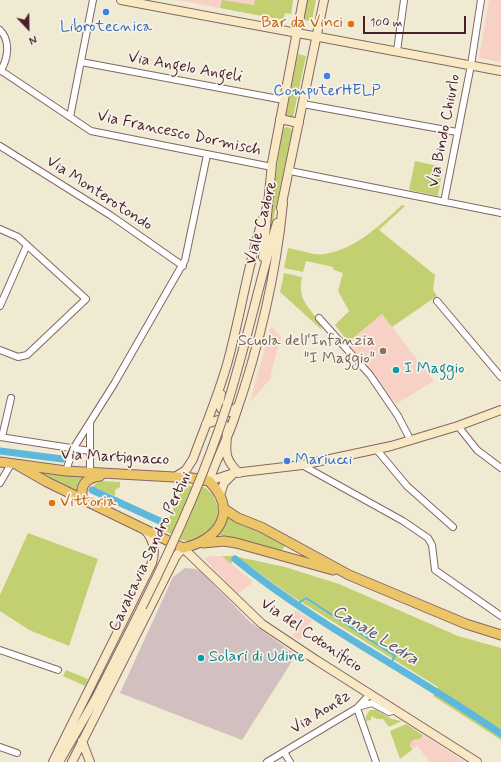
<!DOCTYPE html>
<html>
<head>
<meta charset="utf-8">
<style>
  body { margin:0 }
  #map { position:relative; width:501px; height:762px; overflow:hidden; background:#f0ead3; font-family:Mynerve,sans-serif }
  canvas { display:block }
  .north { position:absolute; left:8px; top:8px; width:40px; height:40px; -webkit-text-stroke:3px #f7f3e8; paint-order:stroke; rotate:158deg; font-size:11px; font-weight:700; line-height:16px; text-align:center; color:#4a1f2b }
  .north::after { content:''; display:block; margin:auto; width:14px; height:18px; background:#4a1f2b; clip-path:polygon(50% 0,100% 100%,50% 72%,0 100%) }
  .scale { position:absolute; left:363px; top:16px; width:103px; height:18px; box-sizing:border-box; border:2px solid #4a1f2b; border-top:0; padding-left:5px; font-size:12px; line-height:14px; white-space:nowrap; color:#4a1f2b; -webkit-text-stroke:3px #f7f3e8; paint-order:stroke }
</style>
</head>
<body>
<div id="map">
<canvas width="501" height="762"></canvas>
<div class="north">N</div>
<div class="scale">100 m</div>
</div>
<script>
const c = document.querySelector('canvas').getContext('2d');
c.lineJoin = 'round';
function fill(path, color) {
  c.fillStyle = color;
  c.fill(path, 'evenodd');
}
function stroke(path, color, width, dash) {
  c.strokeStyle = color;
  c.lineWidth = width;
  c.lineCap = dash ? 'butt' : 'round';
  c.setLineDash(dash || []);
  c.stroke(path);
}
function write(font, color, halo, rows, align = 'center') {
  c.font = font + ' Mynerve,sans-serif';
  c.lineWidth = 3.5;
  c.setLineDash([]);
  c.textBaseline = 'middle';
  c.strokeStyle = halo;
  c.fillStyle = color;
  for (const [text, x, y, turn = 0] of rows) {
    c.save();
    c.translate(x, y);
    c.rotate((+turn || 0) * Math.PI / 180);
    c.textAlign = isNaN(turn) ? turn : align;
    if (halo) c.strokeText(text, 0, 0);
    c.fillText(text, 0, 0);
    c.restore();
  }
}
fill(new Path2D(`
  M178 0H293L291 14 285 13 283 20Z
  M489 0H501V62L479 58Z
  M382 314 434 381 396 404 348 342Z
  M271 326 281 337 271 372V378L250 402Z
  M212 556H222L253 582 237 595 204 558Z
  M295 610 312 620 300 640 293 636 296 629 286 623Z
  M423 735 465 762H430L417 746 412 750 410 747 413 740 420 739Z`), '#f7d1c6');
fill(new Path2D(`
  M185 568 196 569 201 572 250 622 296 655 242 740 120 693 173 577Z`), '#d2bfbf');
fill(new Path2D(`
  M222 0 254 5 255 0H293L291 14 285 13 283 20 220 8Z
  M307 0H316L312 21 303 20Z
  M298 54 306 56 293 117 291 119 287 118 286 114Z
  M286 127 290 128 292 131 268 245 274 184 283 129Z
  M415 161 443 167 438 196 409 190Z
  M402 205 405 206 379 230 435 275 433 290 437 296 392 327 382 314 348 342 335 325 349 311 338 291 343 273 334 270 333 267 306 261 303 272 284 268 288 248C299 250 315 256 325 254 356 249 380 225 402 205Z
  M284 273 302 277C296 305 315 308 322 330L280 292Z
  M31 469 84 476 78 483V493Z
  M102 481 120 482V487L115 490V496L93 487 96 483Z
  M183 486C189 486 198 485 204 487 208 489 211 493 213 496 226 516 210 545 187 541 179 540 171 534 164 530Z
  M228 517 256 529 284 544V548L280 551 219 535Z
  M28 533 98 559 69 646 29 630 0 611V595Z
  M222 556H234L285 567 339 584 458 636 501 648V740L433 696 438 687 290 595 235 556 231 564Z
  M66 670 88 679 85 686 63 676Z
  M370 710H376L392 719 402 721 389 727 383 719H377L371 716V720L366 721V716Z
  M406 724 423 735 420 739 413 740 410 745 412 750 400 759 390 731Z`), '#c3d072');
stroke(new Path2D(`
  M297 604 306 598 395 656 391 663`), '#5eb8dc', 2);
stroke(new Path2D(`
  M0 451 62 459
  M92 490 162 522
  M235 559C317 626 414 673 501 734`), '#5eb8dc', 7);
const street = new Path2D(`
  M0 30C11 41 8 60 0 71
  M397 51 404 0
  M81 62 284 100
  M0 70 91 131 272 167
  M303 104 457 132
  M70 117 93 0
  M0 146 110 215 183 266
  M290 171 501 213
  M444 202 471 65 481 0
  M0 229 18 237 86 299 27 355 18 357 0 350
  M437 301 501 377
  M0 306 27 245
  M319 318 370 375 398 416 411 441
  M458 426 477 450 501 468
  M0 437 90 451
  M2 437 11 398
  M377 450 407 486 453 527
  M302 465 403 521 428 538 432 545 435 570 501 616
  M66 471 73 449 114 384 185 260 207 155
  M90 473V423
  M0 483 11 464
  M0 650 58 670
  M361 706 372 703 389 712 396 710
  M357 708 376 762
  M0 747 17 753
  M284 752 290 762
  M267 762 357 708 370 694`);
const secondary = new Path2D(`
  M121 0 501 71
  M280 119 299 123
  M283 203C276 276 258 350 234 419 227 440 216 460 209 481L234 473 302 465 391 446 458 426 501 410
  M281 208 324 0
  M263 257 272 163 303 0
  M221 394C219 401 218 407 224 412H231L238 406
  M227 405C246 345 259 283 277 223
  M206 424 218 420 224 424C233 442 216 452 239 473
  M175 477 186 470 193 459C205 426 219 394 228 361 242 309 249 257 267 207
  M220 495 224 483 232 475
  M82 741 90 762
  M53 762 152 563C156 550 154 539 144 529
  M59 762 96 698 142 607
  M72 762 176 556 183 548 262 624 316 660 477 762`);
const primary = new Path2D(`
  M0 462 66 471 192 478 209 481C239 511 219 540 183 548L47 482 19 466
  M83 500C79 485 86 478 100 476
  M223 508 238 518 261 527 349 575 466 624 501 635
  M203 543 224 541 236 543 333 570`);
stroke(street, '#846666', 8);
stroke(secondary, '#846666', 10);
stroke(primary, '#846666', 11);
stroke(street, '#fff', 6);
stroke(secondary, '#f8e8c3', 8);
stroke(primary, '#edc569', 9);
const secondaryBridge = new Path2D(`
  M142 607C175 541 205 475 227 405`);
stroke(secondaryBridge, '#846666', 10, []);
stroke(secondaryBridge, '#f8e8c3', 8);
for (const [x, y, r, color] of [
  [106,12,4,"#3f7fe0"],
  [351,24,4,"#e8710a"],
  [327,76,4,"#3f7fe0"],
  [383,351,4,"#8d6e63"],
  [396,370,4,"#0f9aa8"],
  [287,461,4,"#3f7fe0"],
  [52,503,4,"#e8710a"],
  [201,658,4,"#0f9aa8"]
]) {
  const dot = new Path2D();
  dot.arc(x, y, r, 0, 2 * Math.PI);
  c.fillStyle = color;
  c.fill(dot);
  stroke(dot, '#f7f3e8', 1.5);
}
write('16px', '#c56008', '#f7f3e8', [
  ["Bar da Vinci",343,24],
  ["Vittoria",60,503,"left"]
], 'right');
write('16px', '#366cbe', '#f7f3e8', [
  ["Librotecnica",106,28],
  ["ComputerHELP",327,92],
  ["Mariucci",295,461,"left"]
]);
write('16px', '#4a1f2b', '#f7f3e8', [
  ["Via Angelo Angeli",185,68,10],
  ["Via Bindo Chiurlo",445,131,-79],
  ["Via Francesco Dormisch",179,134,12],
  ["Via Monterotondo",99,194,33],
  ["Viale Cadore",262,223,-75],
  ["Via Martignacco",115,458,3],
  ["Cavalcavia Sandro Pertini",151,552,-65],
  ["Via del Cotonificio",311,636,34],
  ["Via Aonêz",321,713,-32]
]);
write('16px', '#785e54', '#f7f3e8', [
  ["Scuola dell'Infanzia",375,342],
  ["\"I Maggio\"",375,360]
], 'right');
write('16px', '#0d838f', '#f7f3e8', [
  ["I Maggio",404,370],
  ["Solari di Udine",209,658]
], 'left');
write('italic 17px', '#515569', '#f7f3e8', [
  ["Canale Ledra",375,636,32]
]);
</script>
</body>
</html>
